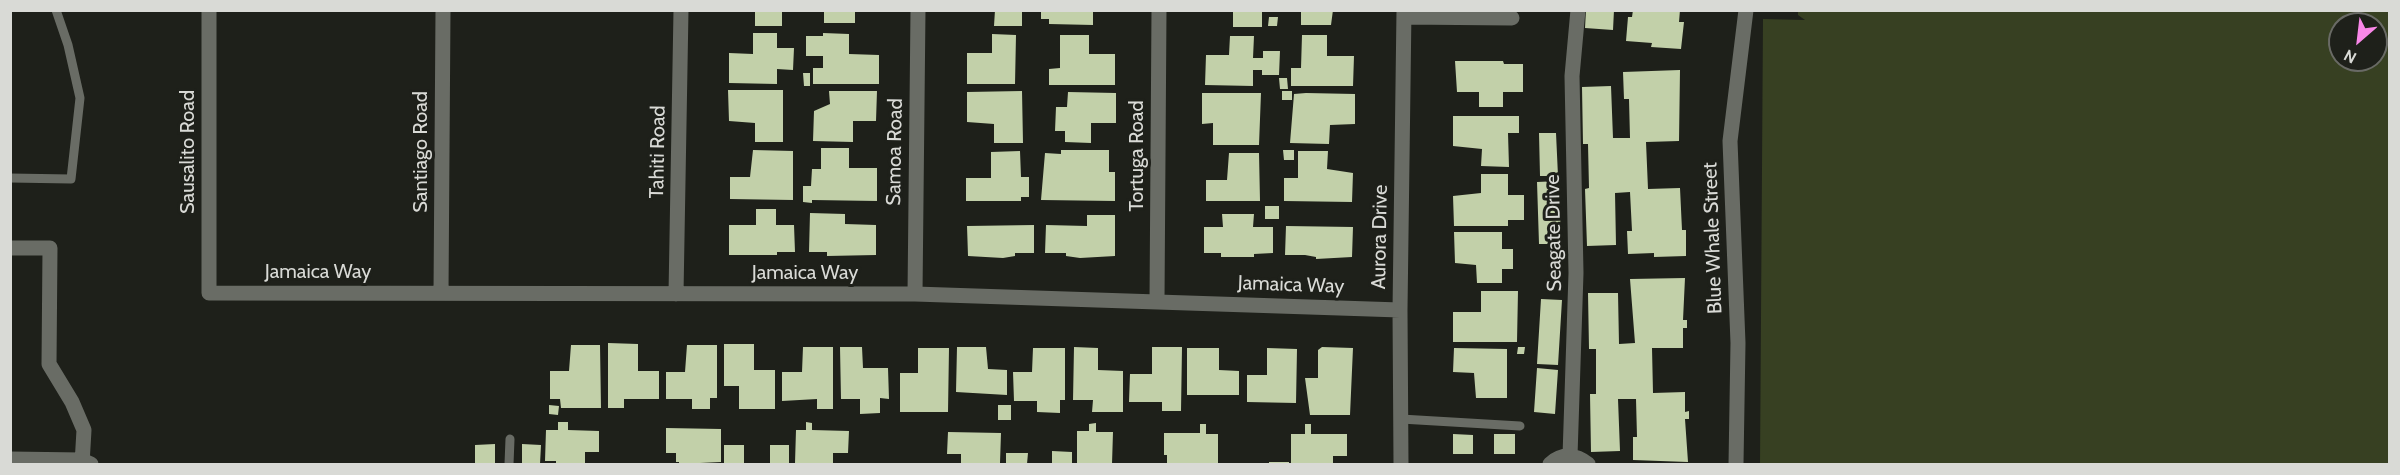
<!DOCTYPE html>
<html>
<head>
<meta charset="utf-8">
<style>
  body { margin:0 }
  #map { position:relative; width:2400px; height:475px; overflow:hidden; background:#1e201a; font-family:Cabin,sans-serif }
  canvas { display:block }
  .frame { position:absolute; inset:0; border:12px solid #d9dad6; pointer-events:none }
  .north { position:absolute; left:2328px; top:12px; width:60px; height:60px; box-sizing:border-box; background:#1e201a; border:2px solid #696a65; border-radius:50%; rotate:208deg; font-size:16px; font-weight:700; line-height:24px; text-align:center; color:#d9dad6 }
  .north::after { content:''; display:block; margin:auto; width:21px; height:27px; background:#f987e8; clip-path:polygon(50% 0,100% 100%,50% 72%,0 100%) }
</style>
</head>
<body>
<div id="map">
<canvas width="2400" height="475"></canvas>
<div class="frame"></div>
<div class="north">N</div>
</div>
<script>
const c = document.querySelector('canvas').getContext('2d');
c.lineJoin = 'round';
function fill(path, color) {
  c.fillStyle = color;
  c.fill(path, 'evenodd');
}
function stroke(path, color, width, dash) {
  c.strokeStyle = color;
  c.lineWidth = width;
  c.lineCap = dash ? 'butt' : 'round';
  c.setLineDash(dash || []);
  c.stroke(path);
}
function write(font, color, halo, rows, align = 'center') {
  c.font = font + ' Cabin,sans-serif';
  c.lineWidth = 6;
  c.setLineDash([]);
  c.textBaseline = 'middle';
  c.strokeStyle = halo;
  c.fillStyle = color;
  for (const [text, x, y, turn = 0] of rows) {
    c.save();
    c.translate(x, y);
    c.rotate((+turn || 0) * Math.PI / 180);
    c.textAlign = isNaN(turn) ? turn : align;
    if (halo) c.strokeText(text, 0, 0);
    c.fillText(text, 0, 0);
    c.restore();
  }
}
fill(new Path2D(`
  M1798 10 2389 11V464H1760L1763 19 1805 20 1798 15ZM2340 24H2376V60H2340Z`), '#374022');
fill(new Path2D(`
  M755 10H782V26H755Z
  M824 10H855V23H824Z
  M995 10H1022V26H994Z
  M1041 10H1093V25L1049 24V19H1041Z
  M1233 10H1262V27H1233Z
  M1301 10H1333L1331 25H1301Z
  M1586 10H1614L1613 30 1585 28Z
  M1633 10H1680L1679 22H1684L1681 49 1651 47 1652 43 1626 41 1628 17H1632Z
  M1269 17H1278L1277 26H1268Z
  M753 33H777V48H794L793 70 777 69V84L729 83V53L753 54Z
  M823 33 849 34V54L879 55V84H813V68H823V56H806V36H823Z
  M992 34 1016 35 1015 84H967V53H992Z
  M1060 35H1089V54H1115V85H1049V69L1060 68Z
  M1302 35H1327V56H1354L1353 86H1291V68H1301Z
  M1230 36H1254L1253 58H1263V51H1280L1279 75H1262V70H1253V86L1205 85 1206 55H1229Z
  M1455 61H1503L1504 64H1523V92H1503V107H1479V92H1457Z
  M1680 70 1679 141 1646 142 1648 189 1680 188 1682 230H1686V256L1654 257V253L1628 254 1627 231H1632L1630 192 1615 193 1616 245 1587 246 1585 189 1589 188 1588 144H1583L1582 87 1611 86 1613 138H1630L1629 99H1624L1623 72Z
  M803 73H810V86H804Z
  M1279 78H1287L1288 89H1280Z
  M728 90H783V142H755V123L729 121Z
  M829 91H877L876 121H853V142L813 141 814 111 830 104Z
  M1022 91 1023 143H994V124L967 122V92Z
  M1282 91H1292V100H1282Z
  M1068 92 1116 93V123H1091V143L1065 142V131H1055L1056 107H1067Z
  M1202 93H1261L1259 145H1213V123L1202 124Z
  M1306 93 1355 94V124L1330 125 1329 144 1290 143 1294 94Z
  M1453 116H1519V133H1508L1509 167 1481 166 1482 149 1453 146Z
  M1539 133H1556L1558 176H1540Z
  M821 148H849V168H877V201L812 200V203L803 202V186H811L812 169H821Z
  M753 150 793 151V200L730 199V177H750Z
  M1061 150H1109V172H1115V201L1041 200 1045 153 1061 154Z
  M1283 150H1294V160H1284Z
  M1020 151 1021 177H1029V197H1021V201H966V178H991V152Z
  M1298 151H1328L1327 169 1353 173 1352 202 1284 201V178H1298Z
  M1229 153H1259L1260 201H1206V180H1227Z
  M1481 174H1508V195H1524V220H1508V226H1454L1453 196 1481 193Z
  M1559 181 1561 244H1539L1537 182Z
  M1265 206H1279V219H1265Z
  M756 209H776V225H794L795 252H777V255H729V225H756Z
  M810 213 845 214V224L876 225V255L827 256V252H809Z
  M1222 214H1254L1253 227H1273V253L1254 254V257H1221V253H1204V227H1223Z
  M1087 215H1115V256L1080 258 1066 256V253H1045L1046 225 1087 226Z
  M1034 225V253H1015V256L1003 258 968 256 967 226Z
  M1286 226 1353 227 1352 257 1316 259V257L1305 255H1285Z
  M1454 232H1502V249H1513V269H1502V283H1477L1476 265 1455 263Z
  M1685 278 1683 320H1687V328H1683V348H1652L1653 393 1685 392V412L1689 411V419H1685L1688 462 1633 460V437H1637L1636 399H1618L1620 451 1591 452 1590 394H1596V349H1589L1588 293H1618L1619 344 1635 343 1630 279Z
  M1481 291H1518L1517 342H1453V312H1481Z
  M1541 299 1562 300 1558 365 1537 364Z
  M608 343 638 344V371H659V399H624V408H608Z
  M724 344H754V370H775V409H739V386H724Z
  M571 345H600L601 408H561L560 399H550V371H569Z
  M687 345H717V398H710V409H692V399H666V372H685Z
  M803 347H833V409H817V399L782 401V372H802Z
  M840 347H862L863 368H888L889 399 880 398V413L860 414V399H841Z
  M957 347H986L988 369 1007 370V395L956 392Z
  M1074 347 1098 348V370L1123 371V412H1092L1093 400H1073Z
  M1152 347H1182L1181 411H1162V402H1129L1130 374H1152Z
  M1322 347 1353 348 1350 415H1310L1305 378H1318V350Z
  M1518 347H1525L1524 354H1517Z
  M918 348H949L948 412H900V373H918Z
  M1033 348H1065V400H1060V413L1037 412V401H1014L1013 372H1032Z
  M1187 348H1219V370L1239 371V395H1187Z
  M1267 348 1297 349 1296 403 1247 402V375H1267Z
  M1454 348 1507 349V398H1476L1474 373 1453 372Z
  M1537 368 1558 370 1555 414 1534 412Z
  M549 405 559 406 558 415 549 414Z
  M998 405H1011V420H998Z
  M558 422H568V430L599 431V452H585V464H556V461H545L546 430H558Z
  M806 422 812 423V430L849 431 848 453H833V464L795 463 796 430H806Z
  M1096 423V432H1113L1112 464H1077V431H1089V424Z
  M1200 424H1206V434H1218V464H1167V455H1164V433H1200Z
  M1305 424H1311V434H1347V456H1333V464H1291V434H1305Z
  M666 428 721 429V462L679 464V462H676V453H666Z
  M948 432 1001 433 1000 463 961 464V454H947Z
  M1453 434 1473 435V454H1453Z
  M1494 434H1515V454H1494Z
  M495 444V464H475V445Z
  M522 444 541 445 540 464H522Z
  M724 445H744V464H724Z
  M770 445H789V464H770Z
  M1052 451 1072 452V464H1052Z
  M1006 453H1028L1027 464H1006Z
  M1269 462H1289V464H1269Z`), '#c2d0a9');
stroke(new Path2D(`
  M10 178 71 179 80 98 68 45 56 10
  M1401 419 1520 426
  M509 464 510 439`), '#696c65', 9);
stroke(new Path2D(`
  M209 10V293L915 294 1400 310
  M1404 17 1512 18
  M10 248H50L49 364 72 402 84 430 82 464
  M441 293 443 10
  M676 294 681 10
  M915 294 918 10
  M1157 301 1159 10
  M1570 456 1576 273 1572 76 1578 10
  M10 459 82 460 91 464
  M1401 464 1400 310 1404 10
  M1550 464C1562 453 1576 454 1588 464
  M1736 464 1738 343 1730 141 1746 10`), '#696c65', 15);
write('20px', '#d9dad6', '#1e201a', [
  ["Sausalito Road",188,152,-90],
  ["Santiago Road",421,152,-90],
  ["Tahiti Road",658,152,-89],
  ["Samoa Road",895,152,-89],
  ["Tortuga Road",1137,156,-90],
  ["Seagate Drive",1554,233,-91],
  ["Aurora Drive",1380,237,-89],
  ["Blue Whale Street",1713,238,-92],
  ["Jamaica Way",318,272],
  ["Jamaica Way",805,273],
  ["Jamaica Way",1291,285,2]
]);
</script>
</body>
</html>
